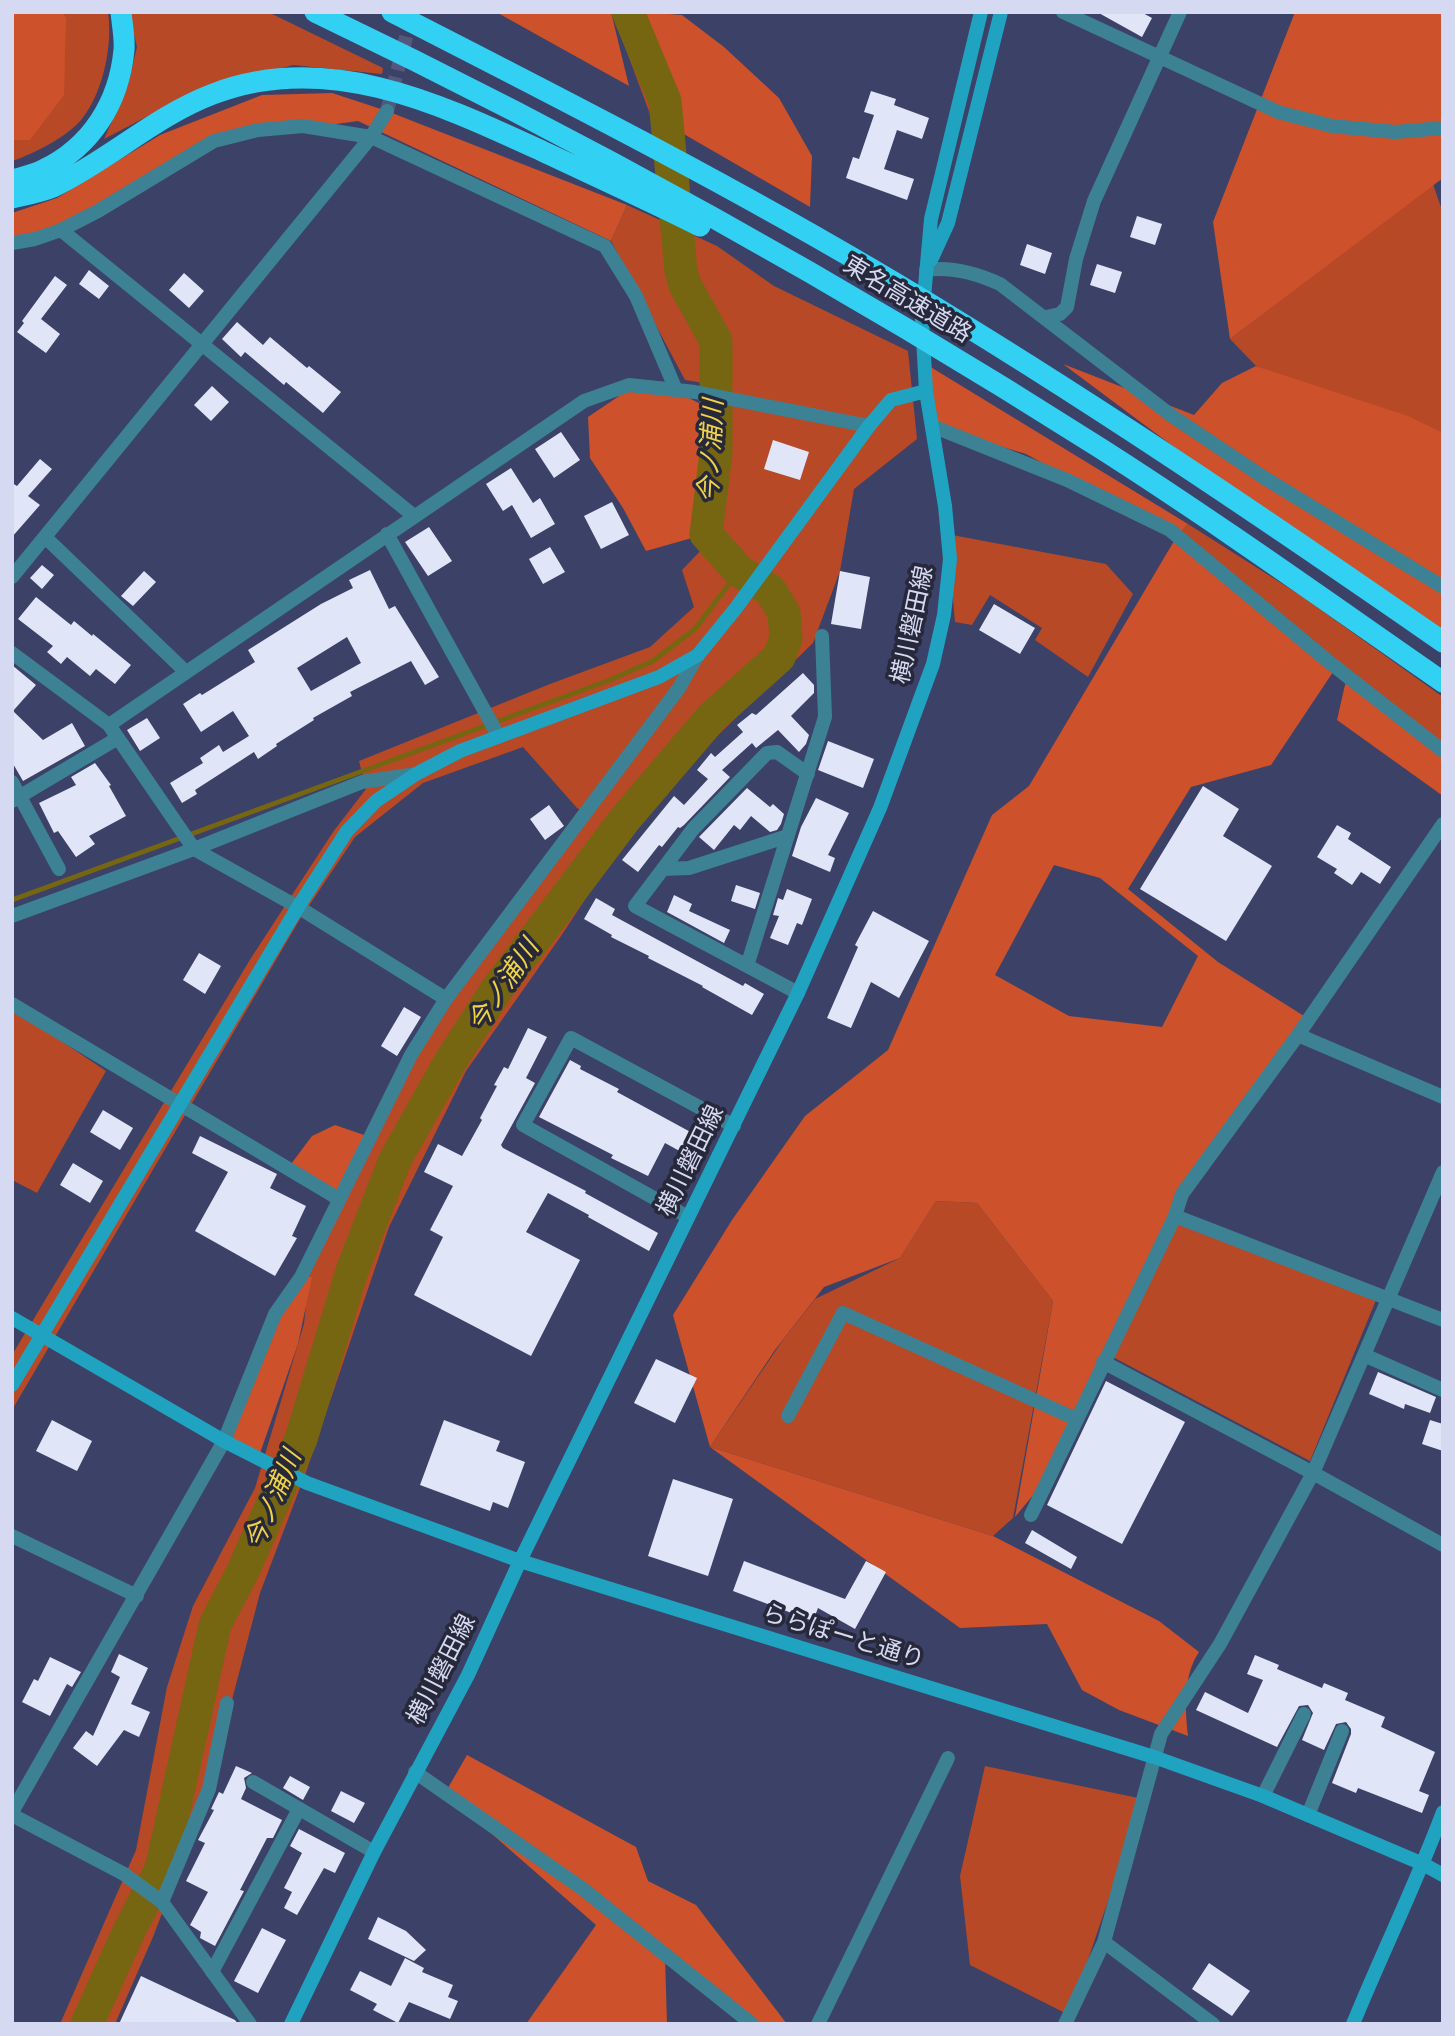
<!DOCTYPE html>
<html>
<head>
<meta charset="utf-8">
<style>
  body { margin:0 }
  #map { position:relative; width:1455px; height:2036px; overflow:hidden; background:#3c4167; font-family:Karla,sans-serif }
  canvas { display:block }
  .frame { position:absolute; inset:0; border:14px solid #d5d9f1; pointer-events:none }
</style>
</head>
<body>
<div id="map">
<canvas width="1455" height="2036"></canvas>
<div class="frame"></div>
</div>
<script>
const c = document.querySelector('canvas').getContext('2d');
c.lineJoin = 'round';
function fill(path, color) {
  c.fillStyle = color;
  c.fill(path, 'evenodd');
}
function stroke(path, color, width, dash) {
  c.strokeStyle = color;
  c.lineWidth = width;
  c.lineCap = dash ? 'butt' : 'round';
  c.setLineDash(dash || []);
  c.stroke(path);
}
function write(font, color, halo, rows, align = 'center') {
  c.font = font + ' Karla,"Noto Sans JP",sans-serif';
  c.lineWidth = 7;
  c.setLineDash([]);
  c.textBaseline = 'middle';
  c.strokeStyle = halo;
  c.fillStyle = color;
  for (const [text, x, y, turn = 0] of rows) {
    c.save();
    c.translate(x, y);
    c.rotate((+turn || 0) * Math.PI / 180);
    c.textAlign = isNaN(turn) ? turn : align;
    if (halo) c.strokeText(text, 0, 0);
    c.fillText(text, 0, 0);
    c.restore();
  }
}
fill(new Path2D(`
  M12 12H108C113 45 103 94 81 120 68 136 32 155 12 161Z
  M129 12H268L383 68 382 74 293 65 194 92 104 139 128 85 137 47Z
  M612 12H638L682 133 650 114Z
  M1433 184 1443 213V438L1256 366 1230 339Z
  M627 205 717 246 774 286 908 351 917 439 854 489 840 571 813 643 649 802 561 936 466 1071 389 1227 306 1472 260 1593 207 1795 153 1937 115 2024H60L136 1850 167 1687 193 1606 255 1488 304 1324 311 1257 379 1119 459 982 585 812 577 808 523 747 423 783 355 837 300 919 12 1410V1355L251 958 333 832 366 789 359 761 550 684 650 647 694 607 682 570 705 546 716 412V385L685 380 611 241Z
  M1188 524 1300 595 1443 697V750L1177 536Z
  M947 534 1106 564 1133 594 1088 677 1035 640 1042 628 990 595 972 625 955 622Z
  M12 1008 106 1071 37 1193 12 1180Z
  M936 1201 977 1203 1053 1301 1013 1518 993 1536 710 1447 783 1340 815 1299 900 1258Z
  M1175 1216 1376 1300 1310 1461 1107 1354Z
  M985 1766 1143 1799 1069 2015 970 1965 960 1876Z`), '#b74926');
fill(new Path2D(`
  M12 12H62L66 18 64 95 30 140H12Z
  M496 12H611L629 86Z
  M642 12 682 15 724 47 779 98 812 156 810 207 682 133Z
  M1295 12H1443V178L1230 339 1213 222Z
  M332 93 387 111 627 205 611 241 358 121 214 141 61 230 12 241V213L57 198 160 135 262 95Z
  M924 363 1188 524 1178 535 1333 672 1271 765 1191 787 1128 889 1218 962 1304 1016 1208 1157 1049 1476 1015 1517 1053 1301 977 1203 936 1201 900 1258 824 1287 775 1350 710 1447 993 1536 1159 1621 1199 1652C1183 1676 1185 1708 1188 1736L1119 1710 1082 1690 1047 1624 960 1628 710 1447 673 1315 732 1220 805 1116 888 1050 992 815 1029 786 1177 536 1026 454 932 426ZM1054 865 1100 878 1198 956 1162 1027 1069 1016 995 975Z
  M1063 364 1194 415 1222 383 1256 366 1408 416 1443 433V648Z
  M628 390 689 398 716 412 706 534 646 551 623 508 590 458 588 417Z
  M1347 676 1443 751V796L1337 720Z
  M335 1125 370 1137 339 1199 288 1168 312 1136Z
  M301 1277H312L298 1344 258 1459 224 1441 275 1314Z
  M467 1755 636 1847 648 1881 696 1905 787 2024H752L665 1956 667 2024H526L596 1925 445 1793Z`), '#cd512a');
stroke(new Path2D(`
  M12 900 610 680 653 661 695 629 739 571`), '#766611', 5);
stroke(new Path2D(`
  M87 2024 130 1929 161 1869 215 1625 243 1571 301 1439 352 1271 395 1160 450 1062 497 989 625 819 712 717 779 657 786 638 784 613 770 590 739 571 706 534 716 453V341L685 285 681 271 665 101 628 12`), '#766611', 33);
fill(new Path2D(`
  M1097 12H1141L1152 18 1142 37Z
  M871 91 896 99 894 105 929 118 922 139 897 130 884 169 914 179 907 200 846 178 853 157 859 159 874 115 864 112Z
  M1137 216 1162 224 1155 245 1130 237Z
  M1027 244 1052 253 1045 274 1020 265Z
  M1097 264 1122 272 1115 293 1090 285Z
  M89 270 109 286 99 299 79 284Z
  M184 273 204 291 189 308 169 290Z
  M55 276 67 285 41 319 60 334 46 353 17 332 24 323 22 321Z
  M237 322 263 345 270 337 307 368 309 366 341 392 323 413 286 382 284 385 245 352 241 357 222 339Z
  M212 386 229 402 211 421 194 405Z
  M561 432 580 460 554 478 535 449Z
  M773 440 809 452 800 480 764 469Z
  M40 459 52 469 28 496 40 505 12 537V483L17 486Z
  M511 468 533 503 540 498 555 524 531 538 512 505 503 511 486 484Z
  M612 502 629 535 601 549 584 516Z
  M429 527 452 561 428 576 405 542Z
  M550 547 565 572 543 584 529 559Z
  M42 565 54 575 42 589 30 578Z
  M370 570 389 609 395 606 439 677 425 685 411 661 350 692 352 696 313 718 314 720 276 744 277 746 258 759 254 752 195 790 197 794 182 803 170 783 203 763 200 758 219 745 223 752 249 736 233 711 201 732 183 704 200 693 202 695 255 662 248 650 321 604 353 588 349 580ZM347 637 361 663 311 691 297 668Z
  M144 571 156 582 133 606 121 596Z
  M840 571 870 577 861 629 831 624Z
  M36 597 71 625 74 621 92 636 93 634 131 665 115 684 96 669 90 676 67 657 61 664 47 652 53 646 18 619Z
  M994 604 1035 628 1020 654 979 630Z
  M12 665 36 685 13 711 43 740 72 723 85 746 23 781 12 762Z
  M803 673 814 685V693L791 716 809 735 806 744 799 752 778 730 756 748 752 743 722 770 730 777 684 825 680 828 678 827 662 847 659 845 638 872 622 860 674 796 684 805 708 779 697 770 711 753 715 757 743 732 737 725 752 713 756 715Z
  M147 718 160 738 140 751 127 730Z
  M828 741 874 759 863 788 818 770Z
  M95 763 111 785 109 786 126 816 89 836 95 844 76 857 58 831 54 833 39 803 76 785 71 777Z
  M1203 786 1239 809 1223 836 1272 866 1226 941 1140 889Z
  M747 788 770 807 773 804 784 814 781 824 777 830 770 832 751 816 740 830 734 825 714 850 699 837Z
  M816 798 849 813 828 855 835 858 830 872 792 856 801 827Z
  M549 805 564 826 545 840 530 819Z
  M1337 825 1351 833 1348 839 1391 867 1380 884 1361 872 1352 885 1334 873 1337 869 1317 857Z
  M736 885 760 893 755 909 731 901Z
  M787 889 812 899 802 925 797 923 788 945 770 938 779 916 773 915 778 898 783 900Z
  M674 895 692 904 689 911 730 930 724 943 667 912Z
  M596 898 615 909 612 915 743 986 745 983 764 994 752 1015 702 987 703 986 648 958 649 956 611 937 612 935 584 919Z
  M873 911 929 941 899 998 871 982 851 1028 827 1018 858 947 855 945Z
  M199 953 221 966 205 994 183 980Z
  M404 1007 421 1017 397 1056 381 1046Z
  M528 1028 547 1037 526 1078 535 1083 501 1145 503 1148 586 1191 585 1193 658 1233 649 1251 588 1217 589 1215 548 1193 526 1232 580 1260 531 1356 414 1295 443 1237 430 1230 453 1186 424 1172 438 1144 462 1156 482 1120 480 1118 497 1086 494 1085 504 1067 508 1069Z
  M570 1060 581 1066 580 1069 619 1089 617 1092 696 1135 685 1154 665 1143 648 1176 611 1158 613 1155 539 1117Z
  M103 1110 133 1128 120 1150 90 1132Z
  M200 1136 277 1174 270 1188 306 1206 292 1236 297 1238 275 1276 195 1231 228 1172 192 1153Z
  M73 1163 103 1181 90 1203 60 1185Z
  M656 1359 697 1378 675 1423 634 1403Z
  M1378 1372 1436 1397 1430 1413 1405 1404 1404 1409 1369 1394Z
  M1106 1381 1185 1422 1122 1544 1047 1505Z
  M52 1420 92 1441 77 1471 36 1451Z
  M444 1420 500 1441 496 1451 525 1462 508 1508 493 1502 490 1511 420 1485Z
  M1430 1420 1443 1424V1451L1422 1444Z
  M673 1479 733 1499 708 1576 648 1556Z
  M1032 1530 1077 1557 1071 1569 1025 1543Z
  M744 1561 845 1599 866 1561 886 1572 855 1629 818 1608 813 1621 733 1591Z
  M119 1654 148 1668 131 1704 150 1712 139 1737 124 1730 97 1766 73 1748 86 1731 93 1736 120 1677 111 1672Z
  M1255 1655 1279 1665 1277 1669 1322 1688 1324 1683 1348 1693 1345 1700 1385 1717 1381 1727 1435 1752 1419 1791 1429 1795 1422 1813 1358 1788 1356 1793 1332 1783 1351 1734V1729L1346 1722 1336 1724 1324 1750 1302 1740 1313 1713 1308 1705 1299 1706 1277 1747 1196 1710 1205 1692 1248 1713 1263 1680 1247 1674Z
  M50 1657 81 1672 72 1687 67 1684 50 1716 22 1702 34 1679 38 1681Z
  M236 1766 252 1773 244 1778 246 1788 241 1799 282 1820 273 1838H267L240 1890 244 1891 215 1946 200 1938 201 1932 190 1925 208 1892 186 1881 205 1843 198 1840 214 1810 211 1809 219 1792 223 1794Z
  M290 1776 310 1787 303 1800 283 1788Z
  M341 1791 365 1803 354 1823 331 1811Z
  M299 1829 345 1853 335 1873 324 1868 297 1915 284 1908 292 1892 284 1888 302 1853 290 1846Z
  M378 1917 406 1931 426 1950 414 1961 368 1939Z
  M262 1928 286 1940 258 1993 234 1981Z
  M405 1958 424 1968 422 1972 453 1985 448 1997 458 2001 450 2019 409 2002 398 2023 373 2010 377 2004 350 1990 360 1971 391 1986Z
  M1209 1963 1250 1991 1232 2016 1192 1989Z
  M141 1976 235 2020 238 2024H119Z`), '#e1e5f8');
stroke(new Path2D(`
  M387 111 412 14`), '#53587c', 14, [14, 7]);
stroke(new Path2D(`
  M1063 12 1278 112 1332 126 1395 132 1443 128
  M61 230 414 516
  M12 243 35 239 61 230 98 211 214 141 258 130 303 126 371 137 605 246 636 296 676 390
  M926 270C952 266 976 273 1000 284L1172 416 1263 477 1443 587
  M1046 317 1060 314 1067 307 1076 259 1094 201 1180 12
  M932 426 1067 480 1170 530 1329 662 1443 751
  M387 534 499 737
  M45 537 186 672
  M12 577 371 137 387 111
  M12 653 109 725 194 849 298 907 446 999
  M109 725 584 401 629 385 695 392 869 426
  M12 782 59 869
  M12 801 118 738
  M663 869 689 868 788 836
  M12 916 194 849 362 782 416 774
  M747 966 825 717 822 636
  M798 993 635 906 693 829 767 753 777 752 808 774
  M12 1004 339 1199
  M1298 1035 1443 1097
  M1175 1216 1443 1320
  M688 1217 523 1125 571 1038 734 1126
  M1364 1355 1443 1390
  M1103 1362 1313 1473 1443 1545
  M788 1416 843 1313 1076 1419
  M1031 1515 1175 1216 1182 1194 1298 1035 1443 824
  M12 1536 137 1596
  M415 1772 583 1889 752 2024
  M253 1782 374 1852
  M1263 1796 1304 1714
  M12 1812 224 1441 275 1314 301 1277 411 1055 446 999 679 688 698 655
  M12 1815 124 1874 162 1902 250 2024
  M1308 1815 1342 1731
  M162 1902 209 1789 227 1703
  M1104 1942 1213 2024
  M212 1972 299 1809
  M818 2024 948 1758
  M1065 2024 1104 1942 1161 1734 1220 1644 1313 1473 1443 1172`), '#3d8294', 14);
stroke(new Path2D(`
  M931 260 948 223 1001 12
  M12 1318 224 1441 307 1483 520 1561 1154 1757 1263 1796 1423 1864 1443 1875
  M12 1385 298 907 347 831 376 801 416 774 460 751 659 677 698 655 736 608 869 426 891 400 926 391
  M291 2024 374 1852 468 1675 520 1561 798 993 880 808 933 664 944 615 950 559 945 506 926 391 922 320 931 219 981 12
  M1353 2024C1382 1953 1416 1884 1443 1812`), '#20a3c0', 14);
stroke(new Path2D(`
  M315 12C585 141 847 287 1100 448 1216 522 1329 603 1443 682
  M392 12C562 99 733 186 897 284 1084 396 1264 518 1443 642
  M12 180C22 177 34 175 43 170 91 147 119 103 124 50 125 38 122 24 121 12
  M12 198C25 195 41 192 53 187 109 160 155 116 213 94 327 50 440 104 542 151 595 176 648 200 700 226`), '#32d0f3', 21);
write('24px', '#d5d9f1', '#27293b', [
  ["東名高速道路",907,300,31],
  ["横川磐田線",913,625,-78],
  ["横川磐田線",691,1161,-64],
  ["ららぽーと通り",843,1637,17],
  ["横川磐田線",442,1670,-63]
]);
write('italic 26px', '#efd345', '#27293b', [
  ["今ノ浦川",712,451,-87],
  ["今ノ浦川",504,986,-56],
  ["今ノ浦川",274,1500,-67]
]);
</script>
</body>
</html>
